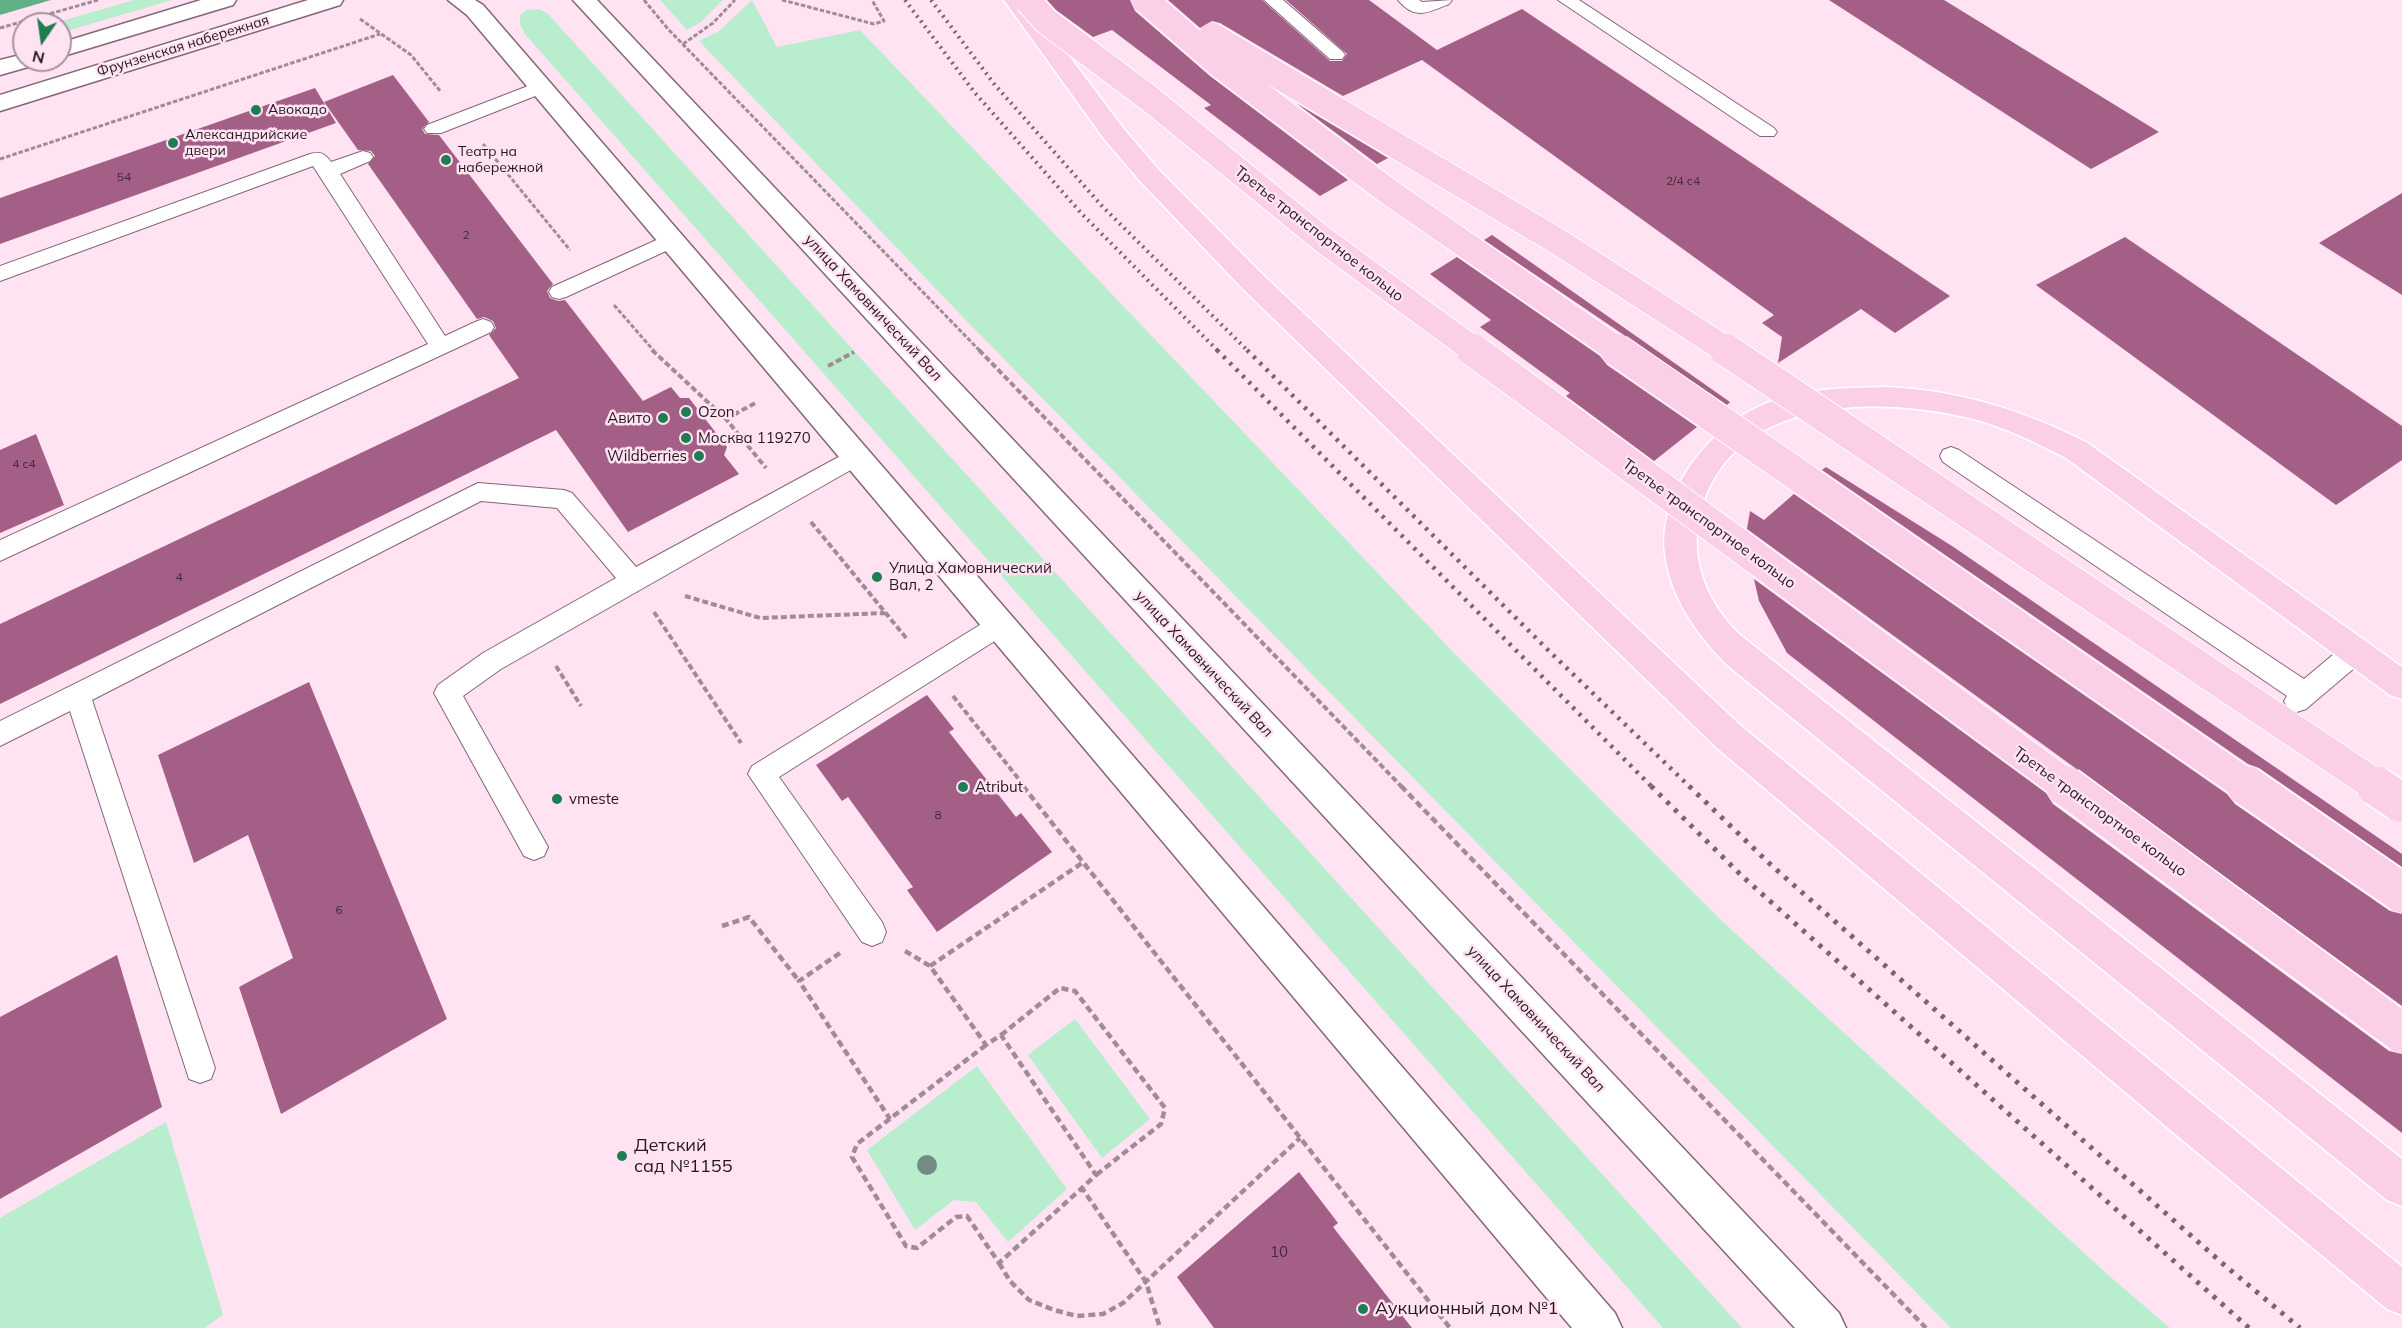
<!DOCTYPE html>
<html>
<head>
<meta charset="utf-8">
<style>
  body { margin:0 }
  #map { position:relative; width:2402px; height:1328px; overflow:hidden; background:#ffe3f2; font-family:Mulish,sans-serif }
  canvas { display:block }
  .north { position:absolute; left:12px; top:12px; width:60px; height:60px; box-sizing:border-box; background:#ffe3f2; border:2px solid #a7929e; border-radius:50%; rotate:193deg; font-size:16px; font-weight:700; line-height:24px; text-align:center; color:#24181f }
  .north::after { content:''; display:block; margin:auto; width:21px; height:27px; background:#207c52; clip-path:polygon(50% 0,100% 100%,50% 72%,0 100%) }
</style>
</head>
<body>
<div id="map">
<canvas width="2402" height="1328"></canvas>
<div class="north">N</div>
</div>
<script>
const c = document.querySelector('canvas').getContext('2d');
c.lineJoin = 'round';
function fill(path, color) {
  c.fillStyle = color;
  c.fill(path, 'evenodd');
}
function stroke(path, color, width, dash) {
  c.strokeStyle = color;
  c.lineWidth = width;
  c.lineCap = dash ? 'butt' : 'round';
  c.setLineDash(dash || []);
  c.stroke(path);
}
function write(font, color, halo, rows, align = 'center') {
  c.font = font + ' Mulish,sans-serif';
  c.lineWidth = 5;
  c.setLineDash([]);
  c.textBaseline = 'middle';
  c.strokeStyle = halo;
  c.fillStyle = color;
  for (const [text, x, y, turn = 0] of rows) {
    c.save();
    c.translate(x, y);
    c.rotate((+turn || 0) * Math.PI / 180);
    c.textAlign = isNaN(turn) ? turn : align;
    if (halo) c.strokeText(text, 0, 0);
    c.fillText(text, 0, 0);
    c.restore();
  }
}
fill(new Path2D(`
  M134 0H172L60 33V24H51Z
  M660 0H723L701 22 687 30Z
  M752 0 777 47 860 30 1454 653 1722 921 2107 1274 2170 1328H1951L960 314 699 41 719 31Z
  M539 9 548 14 1742 1328H1663L525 34 520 24V15L527 10Z
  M1075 1019 1150 1119 1102 1158 1028 1055Z
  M977 1066 1067 1189 1008 1242 976 1202 954 1200 915 1230 867 1150Z
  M166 1122 223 1315 204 1328H0V1218Z`), '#b8edce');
fill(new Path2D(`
  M0 0H51L0 15Z`), '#60b085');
fill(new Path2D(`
  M1047 0H1130L1135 11 1210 76 1348 180 1320 196 1204 108 1211 105 1112 30 1093 37 1056 10Z
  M1168 0H1262L1330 61H1342L1347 54 1286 0H1369L1437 50 1522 9 1950 296 1895 333 1861 309 1778 363 1782 337 1762 323 1774 315 1422 60 1343 96 1220 23 1212 21 1200 28Z
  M1829 0H1944L2159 132 2091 169Z
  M393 75 429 122 422 129 425 134 439 135 553 284 547 291 550 298 558 301 565 300 643 401 671 387 680 398H689L727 447 724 455 739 474 628 532 556 430 0 704V624L519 378 489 335 496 328 493 321 484 317 477 319 368 164 375 156 371 151 358 150 324 102Z
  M315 88 336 123 0 244V198Z
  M1296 103 1388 158 1377 164Z
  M2402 193V295L2319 243Z
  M1492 235 1730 402 1727 405 1484 240Z
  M2125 237 2402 426V460L2336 505 2036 285Z
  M1457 257 1600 356 1607 365 1697 427 1654 461 1566 396 1570 393 1480 327 1491 320 1430 274Z
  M36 434 64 505 0 533V450Z
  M1826 467 1952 546 2402 854V867L2259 768 2248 764 1822 470Z
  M1794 494 2227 794 2235 804 2390 911 2402 914V1006L1747 529 1750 511 1764 520Z
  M1754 579 2046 793 2053 804 2389 1051 2402 1054V1133L1787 653 1759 601Z
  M309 682 447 1019 281 1114 239 987 293 958 248 835 194 863 158 755Z
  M927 695 954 729 949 732 1016 817 1021 813 1052 852 937 932 907 890 913 887 848 797 842 801 816 765Z
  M117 955 162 1107 0 1199V1017Z
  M1299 1172 1338 1223 1333 1227 1412 1328H1214L1177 1277Z`), '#a35f86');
const service = new Path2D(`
  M1264 0H1283L1342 51 1345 55 1342 59H1330Z
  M1398 0H1419L1422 2 1452 0 1449 4C1429 12 1415 21 1398 0Z
  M1558 0H1579L1774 128 1777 132 1774 136H1760Z
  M541 81 548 83 550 87 548 91 441 133H427L424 129 427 125Z
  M363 151 370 153 373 157 370 161 340 174 445 336 475 322 483 319 491 322 494 327 491 332 0 561V540L428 344 313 166 0 281V266L310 154C321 151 325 154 331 162Z
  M672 233 679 235 682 240 679 245 566 297 559 299 552 297 549 292 552 287Z
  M1951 447 1959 450 2304 679 2347 643 2356 640 2365 643 2369 651 2365 659 2306 709 2297 712 2288 709 2284 701 2287 696 1943 462 1940 456 1943 450Z
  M855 448 863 451 866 457 863 463 501 669 463 696 548 847 544 856 534 860 524 856 434 693 438 685 483 653 616 578 557 508 481 501 92 700 215 1068 211 1079 200 1083 189 1079 70 711 0 746V721L478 483 564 490 572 493 636 567Z
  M1000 615 1009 618 1013 625 1009 632 779 777 882 922 886 932 882 942 872 946 862 942 748 774 752 766 991 618Z`);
const secondary = new Path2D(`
  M201 0H236L233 5 60 57V43Z
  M308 0H343L340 5 0 111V95Z
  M448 0H475L483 5 1615 1313 1622 1328H1572L467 15Z
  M573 0H597L1839 1313 1846 1328H1795Z
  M24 54V60H39L35 65 0 75V60Z`);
const primary = new Path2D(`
  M1004 0H1027L1123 128 1159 170 1263 275 1741 726 2402 1267V1315L2387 1309 2174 1133 1717 748 1243 289 1141 182 1105 140Z
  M1886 387C1958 390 2022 410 2086 442L2402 667V699L2390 695 2066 458C2035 442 2003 426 1969 418 1872 395 1725 397 1699 519 1690 562 1708 604 1739 634L2402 1159V1206L2387 1200 1732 669C1700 640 1670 598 1665 553 1658 492 1710 426 1765 404 1804 388 1844 388 1886 387Z`);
stroke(service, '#846676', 2);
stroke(secondary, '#846676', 3);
stroke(primary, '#fff', 3);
stroke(new Path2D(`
  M644 0 668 29 980 351
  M782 0 874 24 884 21 872 0
  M360 19 411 55 441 92
  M33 24 44 21
  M0 28 98 0
  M683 44 713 23 735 0
  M483 144 570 250
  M0 159 380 34
  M614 305 654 351`), '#a08b97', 3, [4.5, 2]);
stroke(new Path2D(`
  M652 350 726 419 766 468
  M979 350 1402 787
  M828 366 854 352
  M726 419 757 402
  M811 522 907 639
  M685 596 760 618 885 613
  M654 612 741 743
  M556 666 581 706
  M953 696 1025 787`), '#a08b97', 4, [6, 3]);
stroke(new Path2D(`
  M1023 786 1450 1328
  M1401 786 1926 1328
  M722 926 749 917 799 981
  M905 951 930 966 986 1045 1001 1035 1096 1175 1082 1188 1146 1282 1160 1328
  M840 953 799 981 890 1119
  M930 966 1082 863
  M1001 1035 1060 988 1075 991 1165 1108 1161 1124 1096 1175
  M986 1045 857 1144 852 1157 906 1246 917 1248 956 1217 967 1216 999 1263 1082 1188
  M999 1263 1010 1281 1029 1300 1054 1310 1077 1316 1103 1314 1123 1303 1300 1138`), '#a08b97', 4.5, [7, 4]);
fill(service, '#fff');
fill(secondary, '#fff');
fill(primary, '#facfe7');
stroke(new Path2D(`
  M905 0 975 93 1082 214 1218 351
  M931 0 995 85 1102 206 1248 351`), '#77656f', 4, [2, 4.5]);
stroke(new Path2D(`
  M1217 350 1652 787
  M1247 350 1550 652 1690 787`), '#77656f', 4.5, [3, 6]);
stroke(new Path2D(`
  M1651 786 1743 877 2249 1328
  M1689 786 1771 865 2222 1263 2300 1328`), '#77656f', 5, [4, 7]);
const primaryBridgeFar2 = new Path2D(`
  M1027 0 1046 21 1150 99 1322 239 1475 351
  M1145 0 1220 65 1389 192 1619 351
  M1212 36 1557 241 1728 351`);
const primaryBridgeFar1 = new Path2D(`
  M1473 350 2068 787
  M1617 350 2249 787
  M1726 350 2378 787`);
const primaryBridge = new Path2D(`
  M2066 786 2402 1033
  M2247 786 2402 893
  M2376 786 2400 802`);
stroke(primaryBridgeFar2, '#fff', 28, []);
stroke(primaryBridgeFar1, '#fff', 34, []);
stroke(primaryBridge, '#fff', 42, []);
stroke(primaryBridgeFar2, '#facfe7', 26);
stroke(primaryBridgeFar1, '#facfe7', 32);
stroke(primaryBridge, '#facfe7', 39);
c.fillStyle = '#738b82';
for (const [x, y] of [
  [927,1165]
]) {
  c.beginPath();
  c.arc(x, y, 10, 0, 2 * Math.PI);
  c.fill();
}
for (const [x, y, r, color] of [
  [256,110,6,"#207c52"],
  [173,143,6,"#207c52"],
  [446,160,6,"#207c52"],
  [686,412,6,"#207c52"],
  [663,418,6,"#207c52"],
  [686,438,6,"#207c52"],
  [699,456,6,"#207c52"],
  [877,577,6,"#207c52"],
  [963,787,6,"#207c52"],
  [557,799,6,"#207c52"],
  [622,1156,6,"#207c52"],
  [1363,1309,6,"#207c52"]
]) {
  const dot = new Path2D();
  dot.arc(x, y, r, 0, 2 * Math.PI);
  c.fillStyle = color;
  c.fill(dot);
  stroke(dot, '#ffe3f2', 2);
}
write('12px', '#442a39', null, [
  ["54",124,177],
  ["2/4 с4",1683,181],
  ["2",466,235],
  ["4 с4",24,464],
  ["4",179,577],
  ["8",938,815],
  ["6",339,910]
]);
write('14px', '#24181f', '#ffe3f2', [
  ["Фрунзенская набережная",183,46,-17]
]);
write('14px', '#24181f', '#ffe3f2', [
  ["Авокадо",268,110],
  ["Александрийские",185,135],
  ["двери",185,151],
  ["Театр на",458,152],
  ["набережной",458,168]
], 'left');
write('15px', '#24181f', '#ffe3f2', [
  ["Третье транспортное кольцо",1319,234,38],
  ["улица Хамовнический Вал",873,308,47],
  ["Третье транспортное кольцо",1709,524,36],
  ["улица Хамовнический Вал",1204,664,47],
  ["Третье транспортное кольцо",2100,812,36],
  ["улица Хамовнический Вал",1536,1019,47]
]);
write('15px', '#24181f', '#ffe3f2', [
  ["Ozon",698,412],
  ["Авито",651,418,"right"],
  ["Москва 119270",698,438],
  ["Wildberries",687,456,"right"],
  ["Улица Хамовнический",889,568],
  ["Вал, 2",889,585],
  ["Atribut",975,787],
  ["vmeste",569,799]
], 'left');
write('15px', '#442a39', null, [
  ["10",1279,1252]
]);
write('18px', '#24181f', '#ffe3f2', [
  ["Детский",634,1146],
  ["сад №1155",634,1167],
  ["Аукционный дом №1",1375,1309]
], 'left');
</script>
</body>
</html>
